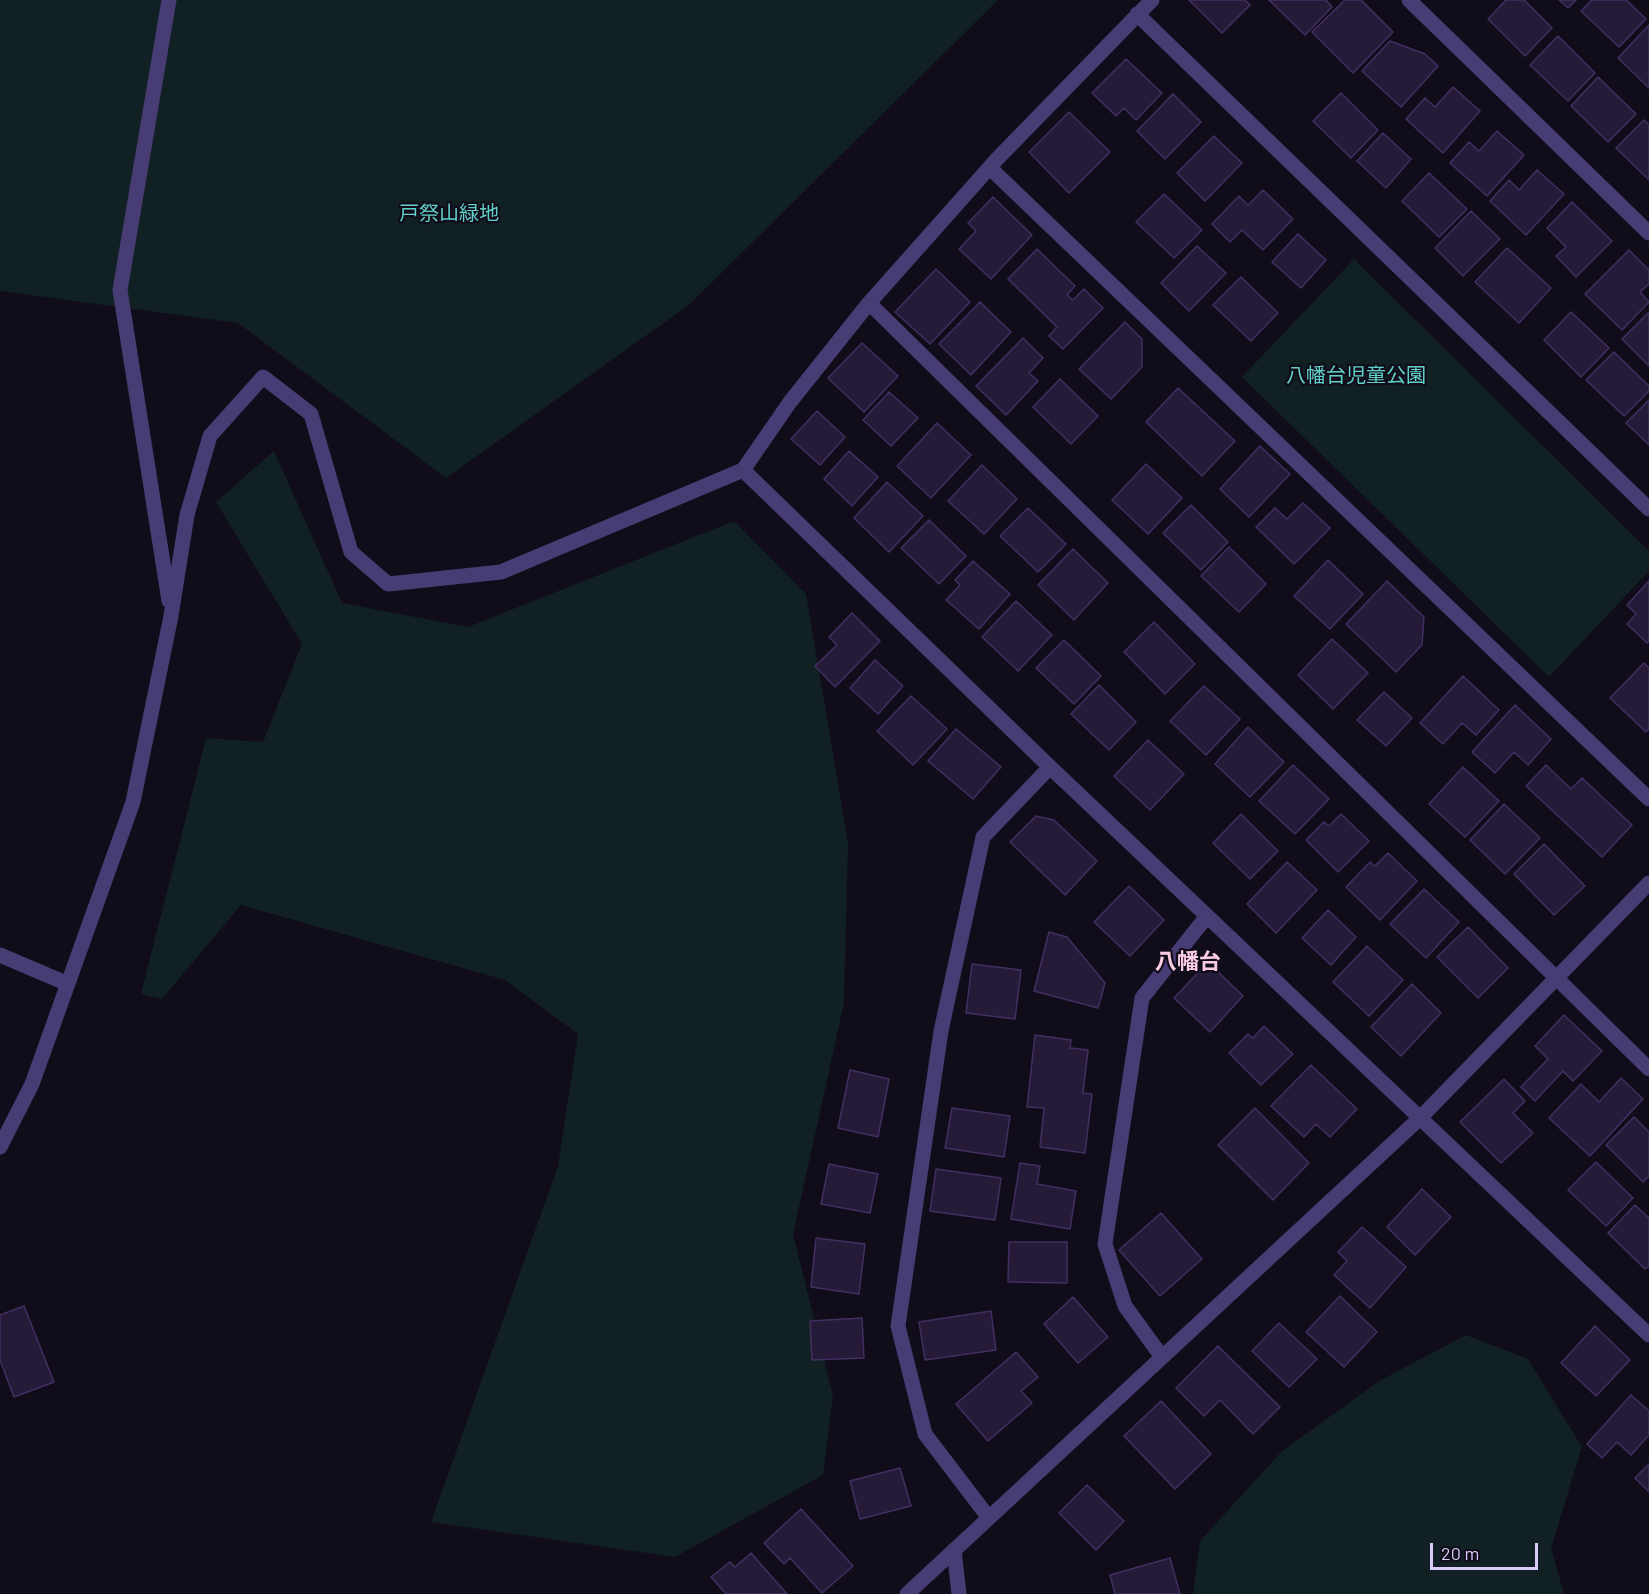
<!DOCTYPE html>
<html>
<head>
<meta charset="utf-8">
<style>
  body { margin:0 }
  #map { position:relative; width:1649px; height:1594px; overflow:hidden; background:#110c1a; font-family:Barlow,sans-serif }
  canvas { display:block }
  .scale { position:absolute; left:1430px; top:1543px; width:108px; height:27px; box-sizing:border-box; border:3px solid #d8cbfa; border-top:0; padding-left:8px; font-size:18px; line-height:21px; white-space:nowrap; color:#d8cbfa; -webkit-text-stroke:4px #110c1a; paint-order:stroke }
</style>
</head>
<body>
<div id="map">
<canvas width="1649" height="1594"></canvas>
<div class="scale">20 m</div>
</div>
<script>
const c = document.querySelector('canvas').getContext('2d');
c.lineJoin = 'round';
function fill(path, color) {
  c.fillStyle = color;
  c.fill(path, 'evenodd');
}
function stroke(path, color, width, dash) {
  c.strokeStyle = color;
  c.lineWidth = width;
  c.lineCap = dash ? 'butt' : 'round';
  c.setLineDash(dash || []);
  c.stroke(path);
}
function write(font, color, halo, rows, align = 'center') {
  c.font = font + ' Barlow,"Noto Sans JP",sans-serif';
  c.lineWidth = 4.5;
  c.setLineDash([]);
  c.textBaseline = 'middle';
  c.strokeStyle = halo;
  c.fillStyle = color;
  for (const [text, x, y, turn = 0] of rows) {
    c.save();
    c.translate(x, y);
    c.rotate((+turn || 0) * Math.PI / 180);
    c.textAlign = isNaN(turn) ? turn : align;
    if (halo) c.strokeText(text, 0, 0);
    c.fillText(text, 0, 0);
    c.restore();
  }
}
fill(new Path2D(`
  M0 0H998L689 305 446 478 238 323 0 291Z
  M1354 259 1649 551V571L1549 677 1242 377Z
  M274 451 342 603 468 627 734 521 806 594 848 843 844 1003 793 1234 833 1396 823 1475 675 1557 431 1522 558 1166 578 1034 505 980 241 905 162 999 141 994 206 738 263 742 302 644 216 502Z
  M1466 1335 1528 1359 1582 1447 1551 1548 1564 1594H1193L1200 1541 1281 1452 1379 1381Z`), '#102023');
const building = new Path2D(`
  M1189 0H1245L1250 5 1222 33Z
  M1269 0H1326L1332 7 1305 35Z
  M1345 0H1361L1393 32 1353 73 1312 32Z
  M1506 0H1524L1552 28 1525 56 1488 19Z
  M1559 0H1576L1568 8Z
  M1592 0H1626L1646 19 1619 47 1581 11Z
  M1649 25V88L1618 58Z
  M1558 36 1595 73 1568 101 1530 65Z
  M1390 41 1425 54 1438 66 1401 107 1362 71Z
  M1126 59 1162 93 1136 120 1124 108 1116 116 1092 93Z
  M1598 77 1636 114 1608 142 1571 106Z
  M1453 87 1480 111 1443 153 1406 119 1425 98 1435 107Z
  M1341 93 1378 130 1351 158 1313 121Z
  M1173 94 1201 122 1165 159 1137 131Z
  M1069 112 1110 152 1069 193 1029 152Z
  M1644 120 1649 125V180L1616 148Z
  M1497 131 1524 155 1487 196 1450 163 1469 142 1479 151Z
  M1383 133 1411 159 1386 188 1357 161Z
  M1214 136 1242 163 1205 201 1177 173Z
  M1537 170 1564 194 1526 235 1490 201 1509 180 1519 190Z
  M1429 173 1467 209 1439 237 1402 201Z
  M1263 190 1293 219 1263 250 1242 230 1230 242 1212 224 1239 196 1248 205Z
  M1164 194 1202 230 1174 258 1136 222Z
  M993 197 1032 235 991 279 959 249 976 231 968 223Z
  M1572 202 1612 241 1576 277 1556 256 1566 247 1547 228Z
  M1471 211 1500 239 1463 276 1435 248Z
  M1298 234 1326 260 1301 288 1272 262Z
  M1197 246 1226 273 1189 311 1161 283Z
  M1507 248 1551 288 1519 323 1475 282Z
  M1037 249 1075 286 1067 295 1073 300 1084 289 1103 308 1063 349 1049 336 1057 327 1008 279Z
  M1629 250 1649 270V284L1640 292 1649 302 1622 330 1585 294Z
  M936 269 970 302 930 344 895 312Z
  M1241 277 1278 313 1251 341 1213 305Z
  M980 302 1011 332 971 375 939 344Z
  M1571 312 1609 348 1581 377 1544 340Z
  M1649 312V366L1622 339Z
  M1125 322 1142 339V367L1111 399 1079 369Z
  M1023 338 1043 358 1029 373 1038 381 1006 415 976 386Z
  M862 343 898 376 864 412 828 378Z
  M1614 352 1649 386V391L1624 416 1586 380Z
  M1060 379 1098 416 1071 444 1033 407Z
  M1178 388 1235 441 1202 476 1146 422Z
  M889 392 918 418 891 446 863 420Z
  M1649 400V445L1626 423Z
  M817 411 845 437 820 465 791 439Z
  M937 423 971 455 931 498 897 466Z
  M1260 446 1290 474 1249 517 1220 489Z
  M849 451 878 477 852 506 824 479Z
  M1146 464 1182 498 1148 534 1112 500Z
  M982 465 1017 499 984 534 948 501Z
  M887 482 923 516 889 552 854 518Z
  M1303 503 1330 528 1294 564 1256 527 1275 508 1287 519Z
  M1191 505 1228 542 1201 570 1163 533Z
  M1028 508 1066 544 1038 572 1000 536Z
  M929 520 966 556 939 584 901 548Z
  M1229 547 1266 584 1239 612 1201 576Z
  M1073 549 1108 583 1074 620 1038 585Z
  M1328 560 1363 594 1330 629 1294 596Z
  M973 561 1010 594 979 629 946 600 960 585 955 580Z
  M1387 581 1424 617 1422 645 1396 672 1346 624Z
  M1649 581V641L1647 643 1627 624 1636 614 1627 605Z
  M1016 601 1052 635 1018 671 982 637Z
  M852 613 880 641 835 687 815 666 837 645 829 637Z
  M1154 622 1195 664 1165 694 1124 652Z
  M1332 639 1368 673 1333 709 1298 675Z
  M1064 640 1101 676 1074 704 1036 668Z
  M875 660 903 686 878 714 850 688Z
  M1644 663 1649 668V729L1646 732 1610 698Z
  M1463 676 1499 710 1476 735 1462 723 1443 744 1420 723Z
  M1099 685 1136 722 1109 750 1071 714Z
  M1204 686 1240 719 1206 755 1170 721Z
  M1384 692 1412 718 1386 746 1357 720Z
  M911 696 947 729 913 765 877 731Z
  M1515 705 1551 739 1528 765 1514 752 1495 773 1472 752Z
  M1248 727 1284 762 1250 797 1215 764Z
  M956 729 1001 767 973 799 928 761Z
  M1148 740 1184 774 1150 810 1114 776Z
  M1293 765 1329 799 1295 834 1259 801Z
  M1546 765 1571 789 1582 778 1632 825 1602 857 1526 786Z
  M1463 767 1499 801 1465 837 1429 804Z
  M1504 804 1540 838 1505 874 1470 840Z
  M1241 814 1278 851 1250 879 1213 843Z
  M1341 814 1369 841 1338 872 1306 840 1324 822 1329 826Z
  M1036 816 1054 820 1097 861 1065 895 1010 842Z
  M1544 844 1585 886 1554 915 1514 874Z
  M1388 853 1417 881 1380 920 1346 887 1370 862 1375 866Z
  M1287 862 1317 890 1276 933 1247 904Z
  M1129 886 1164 920 1130 956 1094 922Z
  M1424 889 1459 922 1426 958 1390 924Z
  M1328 910 1356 937 1331 965 1302 938Z
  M1468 927 1508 968 1478 998 1437 957Z
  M1049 932 1067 937 1105 983 1098 1008 1034 991Z
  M1367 946 1403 980 1369 1016 1333 982Z
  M1208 962 1243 996 1210 1032 1174 998Z
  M972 964 1021 970 1015 1019 966 1013Z
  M1412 984 1441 1013 1401 1056 1371 1027Z
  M1564 1015 1602 1051 1573 1081 1563 1071 1535 1101 1521 1087 1548 1059 1535 1046Z
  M1264 1026 1293 1054 1261 1085 1229 1053 1248 1034 1253 1038Z
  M1035 1035 1071 1040 1070 1048 1088 1050 1083 1093 1092 1094 1085 1153 1040 1147 1044 1108 1027 1107Z
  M1311 1065 1357 1109 1330 1137 1316 1124 1304 1137 1271 1106Z
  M850 1070 889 1079 878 1137 838 1128Z
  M1621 1078 1643 1099 1590 1156 1549 1118 1581 1084 1599 1102Z
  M1504 1079 1525 1101 1513 1113 1533 1133 1501 1163 1460 1122Z
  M952 1108 1010 1116 1004 1157 945 1148Z
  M1255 1108 1309 1163 1273 1200 1218 1145Z
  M1634 1117 1649 1132V1176L1643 1182 1606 1145Z
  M1596 1162 1633 1198 1606 1226 1568 1190Z
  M1020 1163 1040 1166 1037 1184 1076 1191 1070 1229 1011 1219Z
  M829 1164 878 1174 870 1213 821 1204Z
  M936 1169 1001 1178 995 1220 930 1211Z
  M1422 1189 1451 1217 1415 1255 1387 1227Z
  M1635 1205 1649 1218V1266L1645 1269 1608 1233Z
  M1161 1213 1202 1259 1160 1296 1119 1250Z
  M1362 1227 1406 1267 1370 1308 1334 1275 1347 1261 1338 1252Z
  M816 1238 865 1244 859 1294 811 1287Z
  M1009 1242H1067V1283L1008 1282Z
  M1340 1296 1377 1332 1344 1367 1306 1332Z
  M1073 1297 1108 1337 1078 1363 1044 1324Z
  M24 1306 54 1382 14 1397 0 1360V1315Z
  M991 1311 996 1350 925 1360 919 1322Z
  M862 1318 864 1358 812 1360 810 1321Z
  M1279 1323 1317 1359 1289 1387 1252 1351Z
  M1595 1326 1630 1360 1596 1396 1561 1363Z
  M1218 1346 1280 1407 1253 1434 1220 1400 1204 1416 1176 1388Z
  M1016 1352 1038 1377 1021 1391 1032 1403 988 1441 956 1404Z
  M1631 1395 1649 1411V1435L1631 1455 1617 1442 1602 1458 1587 1444Z
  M1161 1401 1211 1454 1175 1489 1124 1436Z
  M1649 1464V1490L1648 1491 1635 1478Z
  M900 1468 911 1506 860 1519 850 1481Z
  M1087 1485 1124 1521 1096 1550 1059 1513Z
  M801 1509 853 1566 822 1593 790 1558 784 1564 764 1543Z
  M751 1553 787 1594H726L711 1577 730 1562 735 1567Z
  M1170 1558 1180 1594H1115L1110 1575Z`);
fill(building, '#261a39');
stroke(building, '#422f62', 1.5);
stroke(new Path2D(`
  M1409 0 1649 233
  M1137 14 1649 509
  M990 168 1649 799
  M869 303 1649 1069
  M743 470 1050 767 1649 1335
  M169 601 120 290 169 0
  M0 955 68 984
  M0 1147 32 1084 133 802 171 616 187 515 210 436 263 377 311 414 351 552 388 584 501 572 743 470 790 402 869 303 998 158 1152 0
  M1162 1357 1125 1306 1105 1244 1142 998 1207 916
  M989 1518 925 1434 898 1326 941 1031 983 837 1050 767
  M954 1550 959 1594
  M907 1594 1420 1118 1649 883`), '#483c74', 15);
write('20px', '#60d0c8', '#110c1a', [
  ["戸祭山緑地",449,213],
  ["八幡台児童公園",1356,375]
]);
write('bold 22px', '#facce1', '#110c1a', [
  ["八幡台",1188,962]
]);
</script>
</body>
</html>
